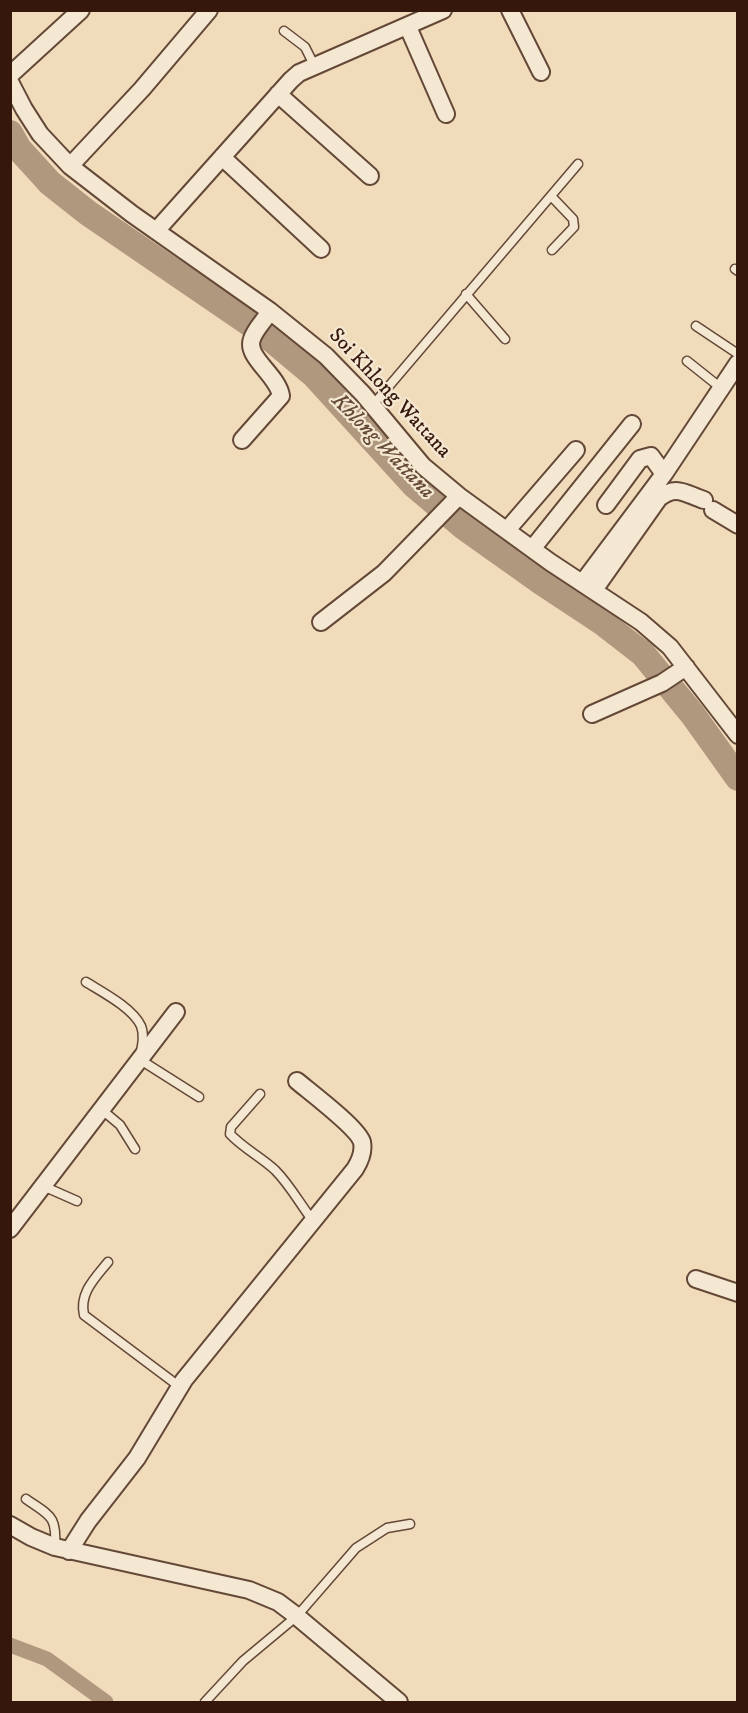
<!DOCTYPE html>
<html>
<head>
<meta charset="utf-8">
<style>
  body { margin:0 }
  #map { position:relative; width:748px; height:1713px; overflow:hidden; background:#f0dbbb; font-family:"IM FELL DW Pica",serif }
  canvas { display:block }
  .frame { position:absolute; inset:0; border:12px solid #35170b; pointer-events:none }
</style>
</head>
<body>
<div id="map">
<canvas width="748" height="1713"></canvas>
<div class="frame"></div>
</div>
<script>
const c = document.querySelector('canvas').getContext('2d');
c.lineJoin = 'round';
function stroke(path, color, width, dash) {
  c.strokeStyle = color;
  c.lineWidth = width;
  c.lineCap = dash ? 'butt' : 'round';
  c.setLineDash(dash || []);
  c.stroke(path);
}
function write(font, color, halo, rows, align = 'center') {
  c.font = font + ' "IM FELL DW Pica",serif';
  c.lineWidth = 4.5;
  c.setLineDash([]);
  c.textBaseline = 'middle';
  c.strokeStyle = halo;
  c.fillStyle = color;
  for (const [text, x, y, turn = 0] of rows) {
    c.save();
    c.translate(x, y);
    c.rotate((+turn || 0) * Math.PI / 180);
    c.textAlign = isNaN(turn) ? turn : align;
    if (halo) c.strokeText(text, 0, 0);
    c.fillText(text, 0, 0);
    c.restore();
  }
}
stroke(new Path2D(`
  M10 1645 47 1659 106 1702`), '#b0987f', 15);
stroke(new Path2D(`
  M10 133 19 149 50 183 88 213 265 334 314 375 414 485 465 528 541 582 603 623 643 654 693 715 738 778`), '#b0987f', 26);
const lane = new Path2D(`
  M284 31 305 47 314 65
  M551 196 573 219 574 227 552 250
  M735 269 738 271
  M466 294 505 339
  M696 326 738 354
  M687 361 721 388
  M372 406 578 164
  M86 982C102 992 133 1008 141 1026 145 1036 142 1049 139 1059L199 1097
  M260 1094 231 1127 230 1134C243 1148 261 1157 275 1170 290 1185 300 1204 313 1221
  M101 1109 120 1125 135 1149
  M43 1186 77 1201
  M108 1262C95 1278 79 1293 84 1315L180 1387
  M26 1499C50 1516 57 1515 55 1547
  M205 1702 243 1661 297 1616 356 1548 387 1528 410 1524`);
const street = new Path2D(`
  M510 10 541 72
  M408 27 446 114
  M10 75 81 10
  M10 82 24 109 40 134 70 166 132 214 270 311 326 356 363 394 423 466 459 496 550 562 641 622 670 647 738 735
  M278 94 370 176
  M222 157 321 249
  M70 166 142 89 209 10
  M156 231 291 80 299 73 443 10
  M242 440 281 396C278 375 245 357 252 339 255 329 265 320 270 311
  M606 505 640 459 651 456 664 474
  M713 510 738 525
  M507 530 576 450
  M532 549 632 424
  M583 582 664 474 738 363
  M594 590 659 498C677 484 685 494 704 500
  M321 622 384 573 459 496
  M592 714 662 683 686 667
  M10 1229 176 1012
  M696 1279 738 1293
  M10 1525 31 1537 55 1547 249 1590 278 1602 294 1614 399 1702
  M69 1551 88 1521 137 1458 184 1380 355 1169C360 1161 364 1152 362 1142 358 1128 310 1092 297 1081`);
stroke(lane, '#644837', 11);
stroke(street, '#644837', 20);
stroke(lane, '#f5e8d3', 8);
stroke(street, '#f5e8d3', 16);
write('21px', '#35170b', '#f5e8d3', [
  ["Soi Khlong Wattana",389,394,47]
]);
write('italic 22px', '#664b39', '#f5e8d3', [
  ["Khlong Wattana",382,447,46]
]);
</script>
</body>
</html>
